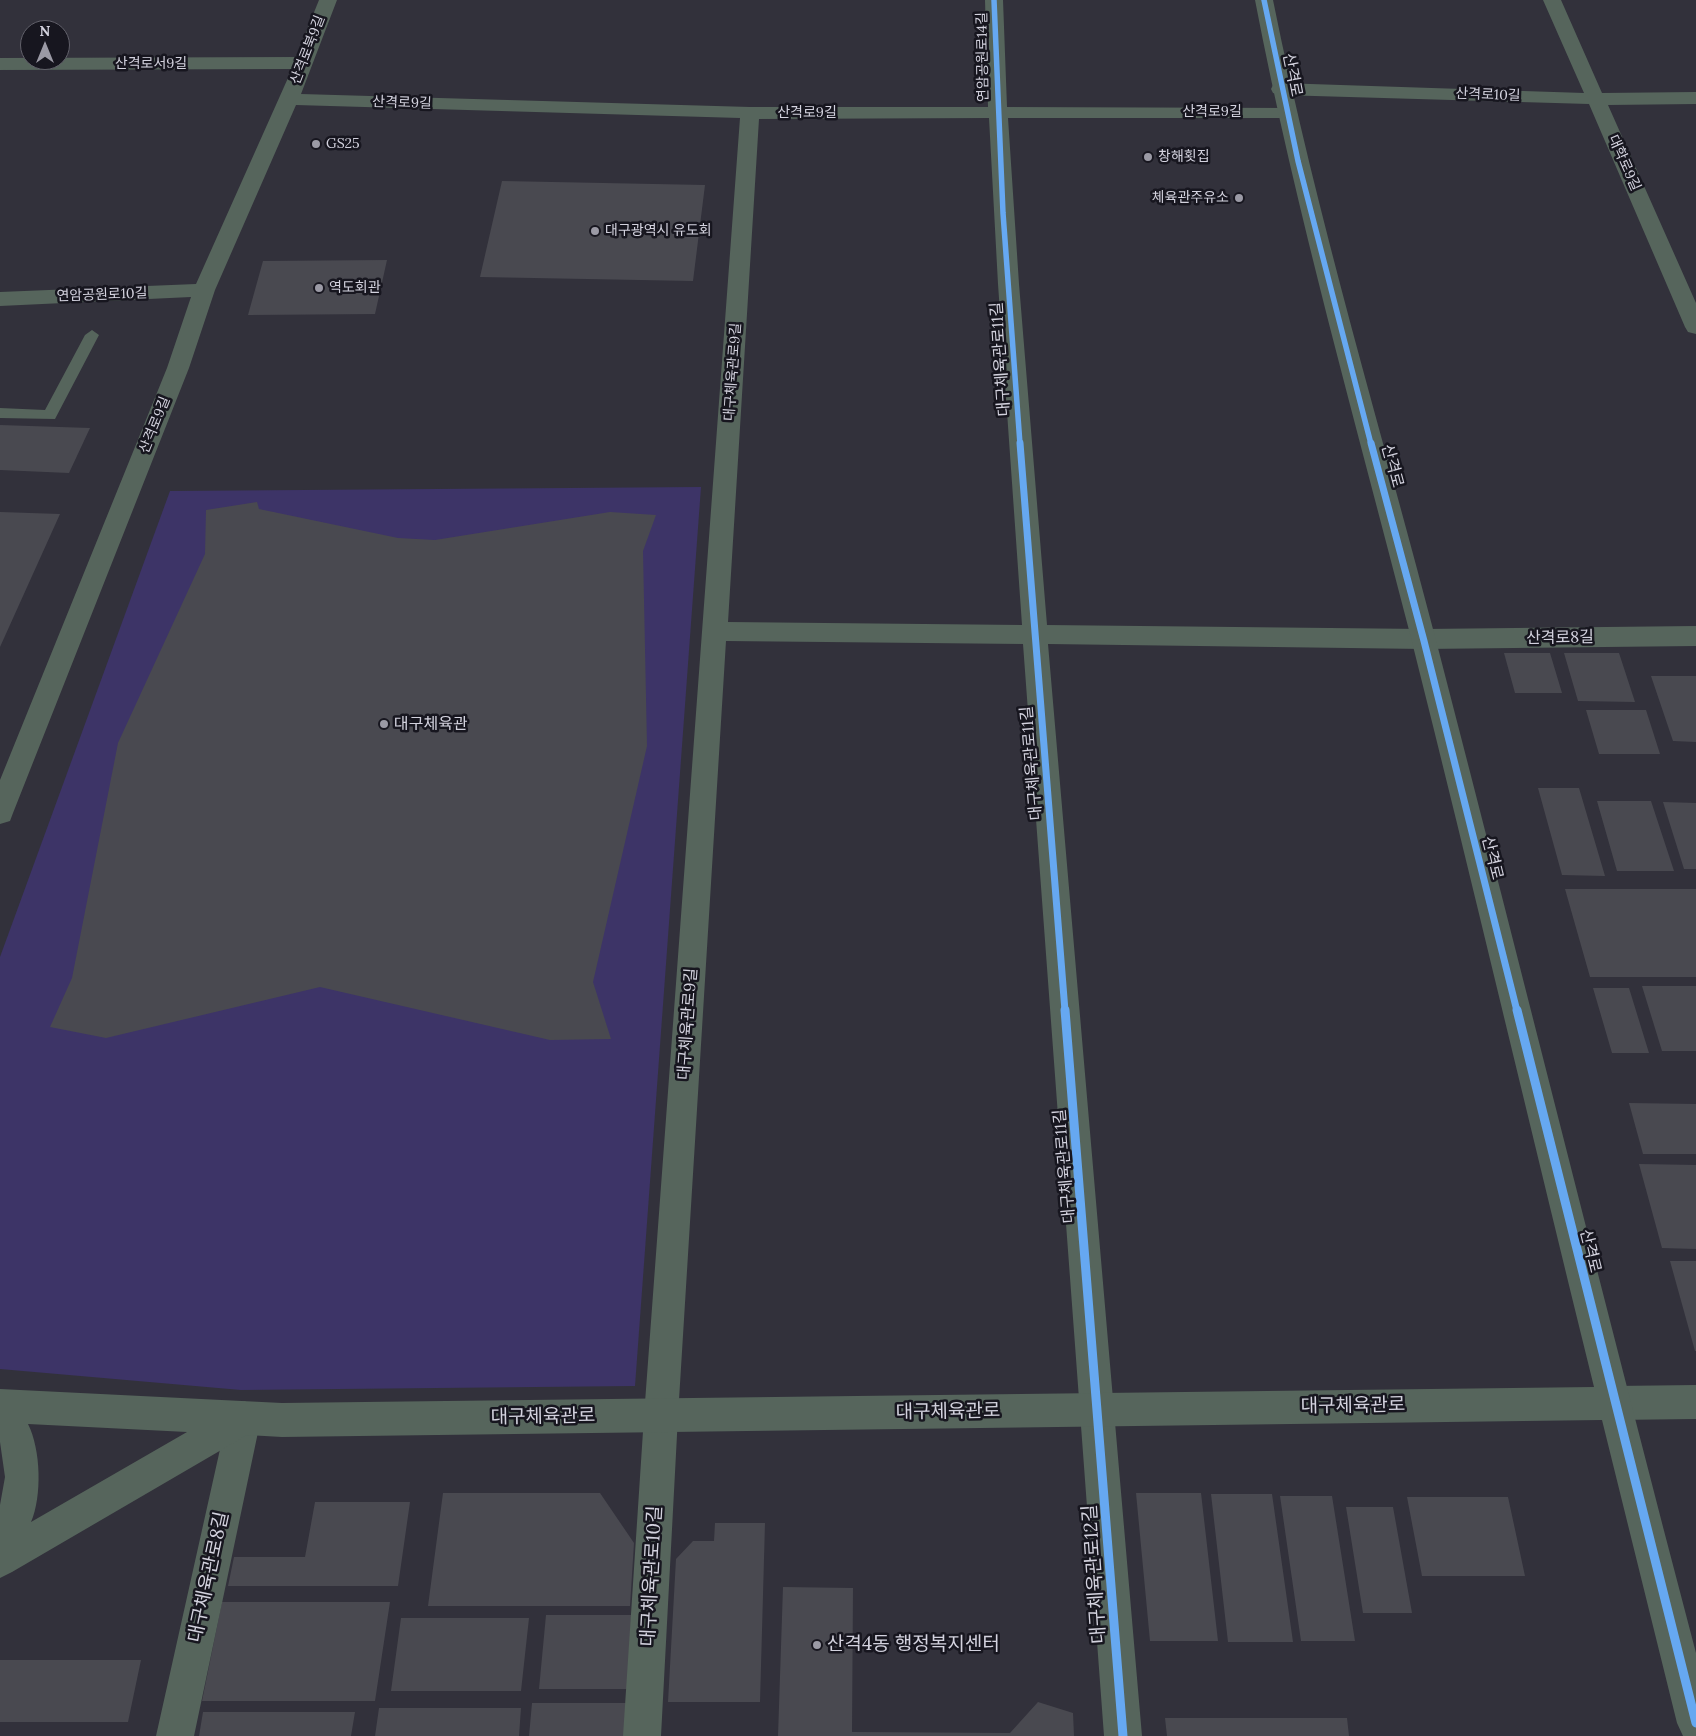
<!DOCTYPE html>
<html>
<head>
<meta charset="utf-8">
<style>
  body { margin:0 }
  #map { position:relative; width:1696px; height:1736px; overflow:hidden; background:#32313b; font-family:Lora,serif }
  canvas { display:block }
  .north { position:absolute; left:20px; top:20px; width:50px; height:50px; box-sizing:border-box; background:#17161f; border:1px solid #62616b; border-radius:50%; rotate:0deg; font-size:14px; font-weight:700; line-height:20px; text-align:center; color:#d3d2de }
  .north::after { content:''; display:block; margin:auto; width:18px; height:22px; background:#9b9aa5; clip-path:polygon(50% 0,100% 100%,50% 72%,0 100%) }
</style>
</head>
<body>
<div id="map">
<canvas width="1696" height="1736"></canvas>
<div class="north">N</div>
</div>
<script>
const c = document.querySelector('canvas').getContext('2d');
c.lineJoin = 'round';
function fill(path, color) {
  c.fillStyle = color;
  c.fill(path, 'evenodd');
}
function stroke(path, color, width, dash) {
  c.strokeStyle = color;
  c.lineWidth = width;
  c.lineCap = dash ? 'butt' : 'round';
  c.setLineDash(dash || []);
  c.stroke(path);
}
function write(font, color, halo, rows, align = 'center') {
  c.font = font + ' Lora,"Noto Sans KR",serif';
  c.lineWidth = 5;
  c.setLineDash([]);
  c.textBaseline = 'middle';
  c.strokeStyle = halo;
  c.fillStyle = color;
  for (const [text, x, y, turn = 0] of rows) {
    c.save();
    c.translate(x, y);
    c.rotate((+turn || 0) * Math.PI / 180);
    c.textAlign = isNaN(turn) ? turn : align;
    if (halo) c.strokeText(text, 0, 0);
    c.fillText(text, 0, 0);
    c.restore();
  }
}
fill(new Path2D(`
  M701 487 635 1386 241 1390 0 1369V957L170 491Z`), '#3d3467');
fill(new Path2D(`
  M502 181 705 185 693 281 480 277Z
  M387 260 375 314 248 315 263 261Z
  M0 425 90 428 69 473 0 470Z
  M257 502 259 509 398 538 435 540 610 512 656 515 643 551 647 746 593 982 611 1039 550 1040 320 987 106 1038 50 1027 72 978 118 743 205 554 206 510Z
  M0 512 60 514 0 647Z
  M1504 653H1550L1562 693H1515Z
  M1564 653H1619L1635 702 1578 701Z
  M1651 676H1696V742L1673 741Z
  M1586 710H1646L1660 754H1599Z
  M1538 788H1579L1605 876 1562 875Z
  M1597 801H1651L1674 871H1617Z
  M1663 802 1696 803V869H1684Z
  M1565 889H1696V977H1590Z
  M1642 986H1696V1051H1662Z
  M1593 988H1629L1649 1053H1612Z
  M1629 1103 1696 1104V1154H1643Z
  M1639 1164 1696 1165V1249L1662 1248Z
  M1670 1261H1696V1351H1695Z
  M443 1493H600L634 1543 630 1606H428Z
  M1136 1493H1201L1218 1641H1150Z
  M1211 1494H1272L1293 1642H1228Z
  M1280 1496H1332L1355 1641H1301Z
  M1407 1497H1508L1525 1576H1422Z
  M315 1502H410L398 1586H228L234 1557H305Z
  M1346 1507H1393L1412 1613H1363Z
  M715 1523H765L760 1702H668L676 1559 693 1541H714Z
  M783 1587 853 1588 852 1732 1010 1733 1038 1702 1073 1713 1074 1736H778Z
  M222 1602H390L375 1701H202Z
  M546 1615H634L629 1689H539Z
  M401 1618H529L521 1691H391Z
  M0 1660H141L128 1722H0Z
  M532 1703H631L629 1736H529Z
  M379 1708H521L519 1736H375Z
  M203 1712H355L351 1736H199Z
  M1165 1718H1347L1349 1736H1167Z`), '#494950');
fill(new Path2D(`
  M92 330 99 335 55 419 0 418V408L45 410 85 335Z`), '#56655c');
fill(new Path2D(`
  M319 0H337L301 94 750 107H988L985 0H1003L1007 107 1292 108 1295 112 1292 116 1285 118H1008L1019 284 1047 625 1424 629 1696 626V646L1424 649 1048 644 1142 1736H1104L1023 644 726 641 678 1416 661 1736H623L644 1416 740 118 296 105 215 290 189 368 13 813 10 821 0 824V780L167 368 191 297 0 306V292L196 284 292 69 0 70V58L296 57ZM989 118 998 284 1022 625 728 622 759 119Z
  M1543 0H1561L1602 93 1696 92V104L1608 105 1696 303V334L1688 332 1685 327 1589 104 1280 95 1273 93 1271 89 1273 85 1280 83 1584 93Z
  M1696 1385V1419L1614 1420 1602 1415 1597 1403 1602 1391 1614 1386Z
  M244 1401 256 1406 261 1418 194 1736H156L227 1418 232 1406Z`), '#56655c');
fill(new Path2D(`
  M1255 0H1273C1317 219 1382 432 1438 648 1525 983 1608 1318 1696 1653V1736H1683L1677 1723 1602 1420 282 1437 247 1435 12 1572 0 1578V1505L5 1477 0 1442V1389L282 1403 1594 1387C1532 1136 1473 884 1410 634 1356 423 1296 214 1255 0ZM28 1424 187 1432 31 1522C42 1496 41 1450 28 1424Z`), '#56655c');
stroke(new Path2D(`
  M994 0 1003 213 1020 444
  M1264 0 1298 161 1371 444`), '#66a8f1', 5.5);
stroke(new Path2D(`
  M1020 443 1065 1011
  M1371 443 1424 641 1517 1011`), '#66a8f1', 7);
stroke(new Path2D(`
  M1065 1010 1123 1736
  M1517 1010 1696 1723`), '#66a8f1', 9);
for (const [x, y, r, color] of [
  [316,144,5,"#9b9aa5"],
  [1148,157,5,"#9b9aa5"],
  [1239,198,5,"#9b9aa5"],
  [595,231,5,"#9b9aa5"],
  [319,288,5,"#9b9aa5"],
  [384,724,5,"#9b9aa5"],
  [817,1645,5,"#9b9aa5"]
]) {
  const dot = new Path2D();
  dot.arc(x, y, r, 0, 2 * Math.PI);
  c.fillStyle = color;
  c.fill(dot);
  stroke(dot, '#17161f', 2);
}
write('14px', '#d3d2de', '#17161f', [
  ["산격로북9길",308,50,-69],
  ["연암공원로14길",983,57,-91],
  ["산격로서9길",151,64],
  ["산격로10길",1488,95,2],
  ["산격로9길",402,103,2],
  ["산격로9길",1212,112],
  ["산격로9길",807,113],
  ["대학로9길",1624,163,66],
  ["연암공원로10길",102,295,-2],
  ["대구체육관로9길",733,372,-86],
  ["산격로9길",155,425,-68]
]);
write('14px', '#d3d2de', '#17161f', [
  ["GS25",326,144],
  ["창해횟집",1158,157],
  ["체육관주유소",1229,198,"right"],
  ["대구광역시 유도회",605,231],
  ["역도회관",329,288]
], 'left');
write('16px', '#d3d2de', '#17161f', [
  ["산격로",1292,75,79],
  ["대구체육관로11길",1001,359,-94],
  ["산격로",1392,466,75],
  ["산격로8길",1560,638,-1],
  ["대구체육관로11길",1032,763,-95],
  ["산격로",1492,858,76],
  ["대구체육관로9길",688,1024,-86],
  ["대구체육관로11길",1065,1166,-95],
  ["산격로",1590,1251,76]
]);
write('16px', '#d3d2de', '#17161f', [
  ["대구체육관",394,724]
], 'left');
write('19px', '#d3d2de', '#17161f', [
  ["대구체육관로",1353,1406,-1],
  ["대구체육관로",948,1412,-1],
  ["대구체육관로",543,1417,-1],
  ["대구체육관로12길",1095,1574,-94],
  ["대구체육관로10길",652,1576,-87],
  ["대구체육관로8길",209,1577,-78]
]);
write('19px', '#d3d2de', '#17161f', [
  ["산격4동 행정복지센터",827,1645]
], 'left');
</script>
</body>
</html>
